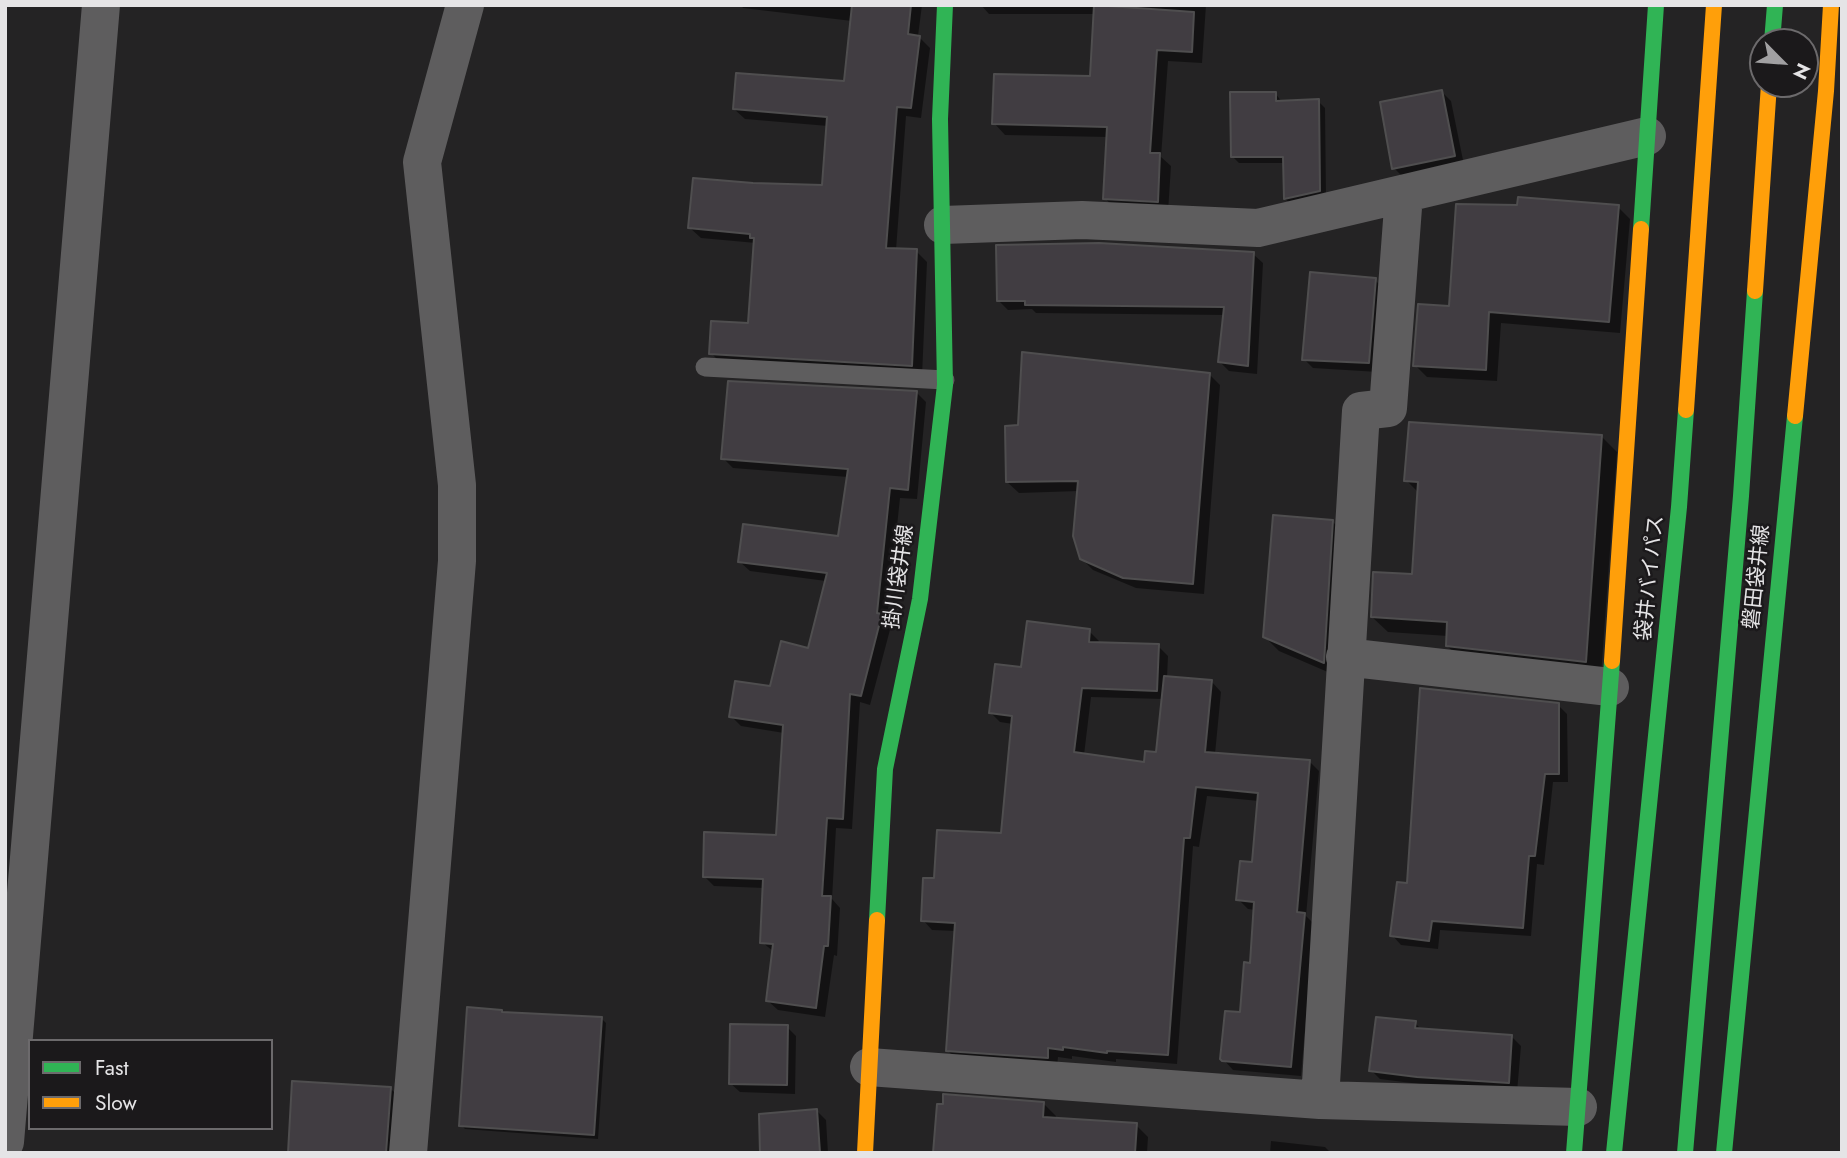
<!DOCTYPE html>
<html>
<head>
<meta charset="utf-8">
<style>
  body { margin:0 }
  #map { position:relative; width:1847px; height:1158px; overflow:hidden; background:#242324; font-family:Jost,sans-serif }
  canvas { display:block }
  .frame { position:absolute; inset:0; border:7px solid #e5e4e6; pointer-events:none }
  .legend { position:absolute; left:28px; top:1039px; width:245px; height:91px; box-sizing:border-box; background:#1b191b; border:2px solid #6c6a6c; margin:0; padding:9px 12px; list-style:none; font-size:21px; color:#e5e4e6 }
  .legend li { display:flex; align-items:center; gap:14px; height:35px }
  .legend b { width:35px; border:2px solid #6c6a6c }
  .north { position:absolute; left:1749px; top:28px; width:70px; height:70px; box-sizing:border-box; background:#1b191b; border:2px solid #6c6a6c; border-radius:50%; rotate:115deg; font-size:19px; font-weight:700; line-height:28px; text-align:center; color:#e5e4e6 }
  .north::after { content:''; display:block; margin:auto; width:24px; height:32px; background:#a1a0a2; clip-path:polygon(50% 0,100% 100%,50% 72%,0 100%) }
</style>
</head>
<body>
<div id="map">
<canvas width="1847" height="1158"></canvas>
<div class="frame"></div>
<ul class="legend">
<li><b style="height:9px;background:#30b455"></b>Fast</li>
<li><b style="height:9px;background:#ff9f0a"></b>Slow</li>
</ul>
<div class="north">N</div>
</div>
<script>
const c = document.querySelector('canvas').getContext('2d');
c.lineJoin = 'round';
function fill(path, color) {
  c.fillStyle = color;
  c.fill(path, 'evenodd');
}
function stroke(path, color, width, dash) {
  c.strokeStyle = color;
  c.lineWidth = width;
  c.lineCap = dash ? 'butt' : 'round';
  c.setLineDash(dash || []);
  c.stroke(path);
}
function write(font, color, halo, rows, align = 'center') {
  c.font = font + ' Jost,"Noto Sans JP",sans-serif';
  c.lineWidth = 5;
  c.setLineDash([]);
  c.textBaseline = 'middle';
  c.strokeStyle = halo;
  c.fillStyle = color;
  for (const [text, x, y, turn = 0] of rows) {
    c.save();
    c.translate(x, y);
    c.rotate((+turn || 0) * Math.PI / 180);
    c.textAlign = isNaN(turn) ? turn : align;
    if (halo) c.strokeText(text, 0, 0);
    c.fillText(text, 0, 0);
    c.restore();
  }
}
fill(new Path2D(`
  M741 5H922L918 36 930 48 921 118 906 116 896 250 916 251 927 262 922 376 721 363 711 353 750 325 756 243 701 238 690 228 753 185 824 187 828 126 745 119 734 109 845 83 852 21 743 8Z
  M981 5H1206L1202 63 1168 61 1161 157 1171 166 1168 212 1116 210 1105 198 1108 137 1005 135 994 123 1091 78 1096 14H989Z
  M1442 92 1451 101 1464 165 1403 177 1394 168Z
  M1275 93 1282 102 1318 101 1325 108 1326 197 1292 205 1285 199 1284 163H1239L1232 156Z
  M1618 207 1630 219 1620 333 1501 323 1497 381 1427 377 1415 365Z
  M1253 254 1263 263 1257 374 1229 371 1220 362 1225 315 1036 313 1032 309 1008 310 999 301Z
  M1375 280 1384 289 1378 372 1313 368 1304 359Z
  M1209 374 1220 385 1204 594 1136 588 1093 570 1081 558 1079 491 1019 493 1007 482 1020 427Z
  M916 392 926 402 917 499 900 498 887 621 891 626 870 705 860 702 852 829 836 828 832 899 840 908 837 956 834 955 825 1017 778 1010 768 1001 774 952 762 942 764 888 714 886 704 876 778 836 784 733 741 726 731 716 772 688 809 650 826 581 750 571 740 562 839 538 848 477 733 468 723 458Z
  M1602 437 1617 452 1601 676 1463 661 1447 646 1448 636 1388 632 1372 617 1414 576 1419 493 1406 480Z
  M1332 521 1346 535 1337 676 1279 651 1265 637Z
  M1089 631 1099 641V644L1158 646 1168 656 1167 678 1212 682 1221 692 1215 754 1309 761 1319 771 1306 916 1314 924 1301 1076 1233 1070 1222 1058 1241 1014 1251 965 1255 910 1248 909 1238 899 1253 864 1259 801 1207 796 1199 847 1193 846 1177 1064 1116 1059V1062L1072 1056V1059L1058 1057 1057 1067 957 1060 947 1050 956 931 932 930 923 920 936 880 1003 835 1013 724 1000 722 990 712 1022 669ZM1091 697 1163 699 1158 754 1146 764 1084 755Z
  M1558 705 1567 714 1568 782H1553L1544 865 1537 864 1531 936 1440 930 1438 949 1401 945 1392 935 1409 885Z
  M601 1018 606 1023 598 1139 465 1129 461 1125Z
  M1415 1023 1422 1030 1512 1037 1521 1046 1517 1092 1427 1085 1380 1079 1371 1070Z
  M787 1027 796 1036 795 1094 740 1092 730 1083Z
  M391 1089 395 1093 390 1153H289Z
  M1043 1103 1056 1116 1055 1119 1136 1125 1148 1137 1147 1153H934Z
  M817 1111 826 1120 828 1153H761Z
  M1271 1141 1325 1147 1331 1153H1270Z`), '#0007');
const building = new Path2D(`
  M852 5H911L908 34 920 36 911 108 897 107 886 248 917 249 912 366 709 354 711 321 748 323 754 238H750V234L688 228 693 178 753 183 822 185 827 117 733 109 736 73 844 81Z
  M1094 5 1194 12 1192 52 1157 50 1150 153H1160L1158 202 1103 199 1107 127 992 124 994 74 1090 76Z
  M1442 90 1455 156 1392 169 1380 102Z
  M1230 92H1276V101L1319 99 1320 191 1284 199 1283 157H1231Z
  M1518 197 1619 205 1609 322 1489 312 1486 370 1413 366 1418 304 1449 306 1456 204 1517 205Z
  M1099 243 1254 252 1248 366 1218 362 1224 307 1025 305V301H997L996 245Z
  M1310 272 1376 278 1369 363 1302 360Z
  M1022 352 1210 373 1193 584 1123 578 1080 559 1073 536 1078 481 1006 482 1005 426 1018 425Z
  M728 381 917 391 908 490 890 488 877 613 882 614 861 696 850 694 843 819 827 818 822 896H831L828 946H824L816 1008 766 1001 773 944 760 943 763 879 703 877 704 832 776 835 783 725 729 717 735 681 770 686 781 641 808 648 827 573 738 562 743 524 838 536 848 469 721 459Z
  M1409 422 1602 435 1586 662 1446 646 1447 622 1371 617 1373 572 1412 574 1418 482 1404 481Z
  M1273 515 1333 520 1324 663 1263 637Z
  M1027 621 1090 629 1089 642 1159 644 1157 691 1082 688 1074 752 1144 762 1145 751 1156 752 1164 676 1212 680 1205 752 1310 760 1297 912 1305 913 1291 1067 1222 1061 1220 1059 1225 1011 1240 1012 1244 962 1250 963 1254 902 1236 900 1240 861 1252 862 1258 793 1196 787 1190 838H1184L1168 1055 1107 1051V1053L1063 1047V1050L1048 1048V1058L946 1051 955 923 921 921 923 878H934L937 830 1001 833 1012 716 989 713 995 664 1021 667Z
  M1420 688 1559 703V774H1545L1535 856H1529L1523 928 1432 921 1429 941 1390 936 1397 882 1407 883Z
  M467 1007 502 1010V1012L602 1017 594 1135 459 1126Z
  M1376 1017 1416 1021 1415 1028 1512 1035 1509 1083 1417 1077 1369 1071Z
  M730 1024 788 1025 787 1085 729 1084Z
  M292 1081 391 1087 386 1153H288Z
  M943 1094 1044 1102 1043 1117 1137 1123 1135 1153H933L937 1104H943Z
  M817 1109 820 1153H760L759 1114Z`);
fill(building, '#413d42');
stroke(building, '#4f4e4f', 2);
stroke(new Path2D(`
  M705 367 945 380`), '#5e5d5e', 19);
stroke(new Path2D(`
  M943 225 1082 220 1258 228 1647 136
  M1345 657 1610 687
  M869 1067 1320 1100 1578 1107
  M1320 1100 1361 411 1388 408 1404 194
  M5 1142 101 5
  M408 1153 457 561V485L422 162 465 5`), '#5e5d5e', 38);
stroke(new Path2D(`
  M1772 42 1775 5
  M1641 229 1656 5
  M877 920 885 769 920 599 945 385 940 119 945 5
  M1574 1153 1612 661
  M1614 1153 1679 507 1686 410
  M1685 1153 1741 496 1755 291
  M1724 1153 1795 416`), '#30b455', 16);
stroke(new Path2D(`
  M1755 291 1769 84
  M1686 410 1714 5
  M1795 416 1826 91 1831 5
  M1612 661 1641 229
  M865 1153 877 920`), '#ff9f0a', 16);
write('21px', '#e5e4e6', '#1b191b', [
  ["掛川袋井線",900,577,-82],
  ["磐田袋井線",1758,577,-84],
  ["袋井バイパス",1651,578,-84]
]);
</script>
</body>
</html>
